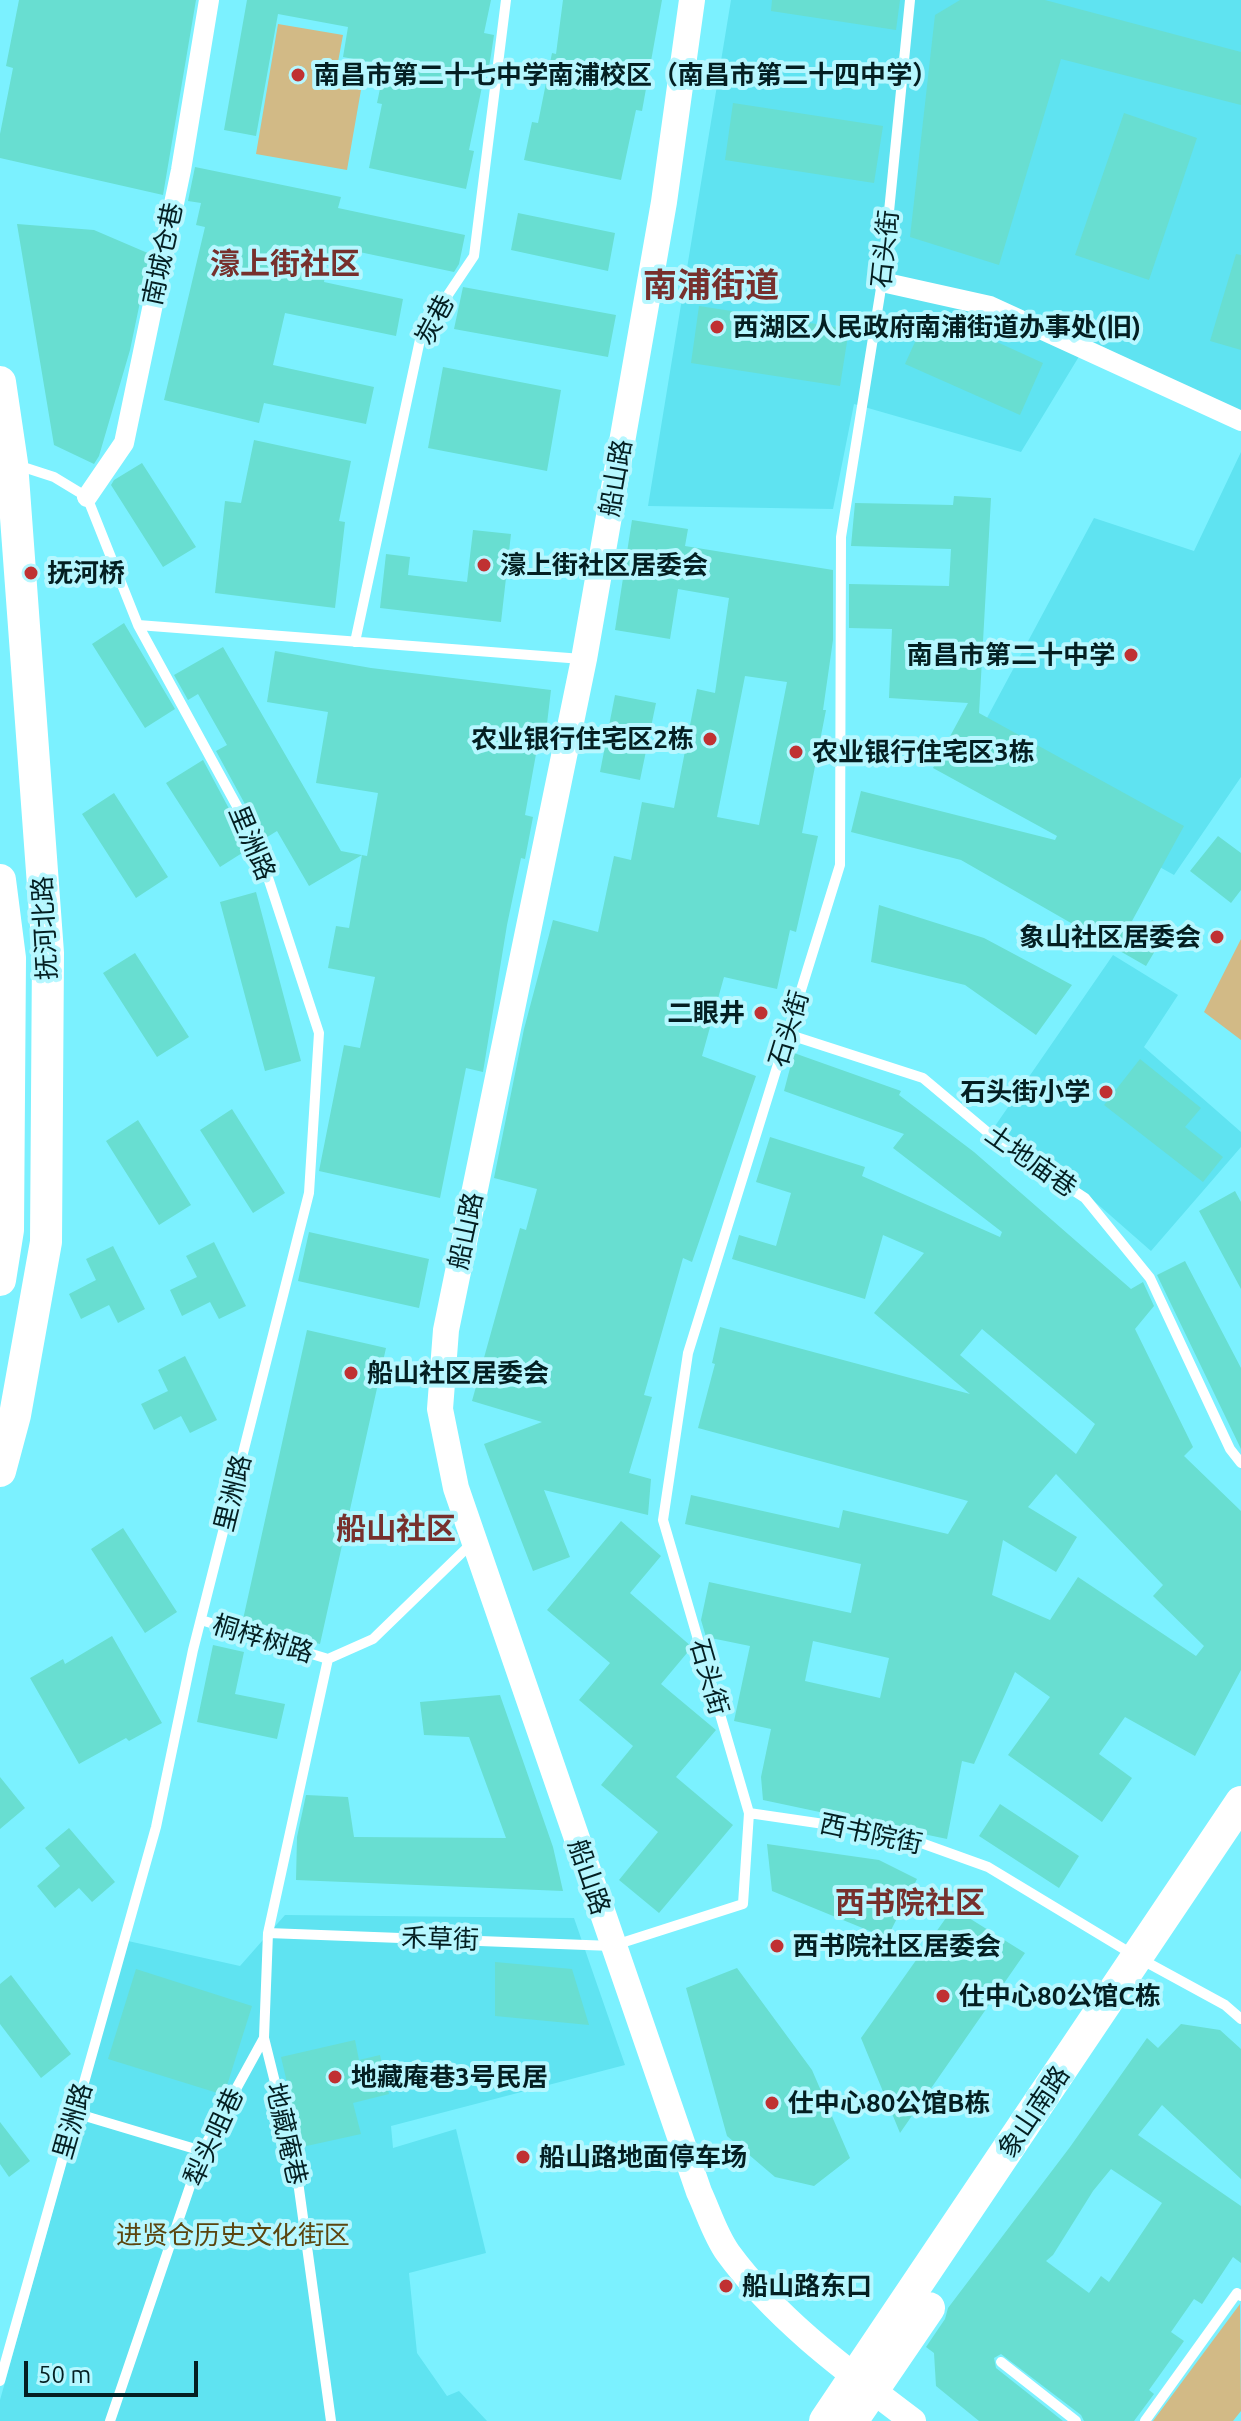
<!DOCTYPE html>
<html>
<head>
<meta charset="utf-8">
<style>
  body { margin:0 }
  #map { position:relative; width:1241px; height:2421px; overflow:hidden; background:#7bf1ff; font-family:Ubuntu,sans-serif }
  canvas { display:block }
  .scale { position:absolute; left:24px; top:2361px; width:174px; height:36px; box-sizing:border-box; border:4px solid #041f22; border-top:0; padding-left:10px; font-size:24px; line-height:28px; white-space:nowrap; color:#041f22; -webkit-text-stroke:6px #b6f7ff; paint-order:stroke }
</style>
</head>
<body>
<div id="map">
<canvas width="1241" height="2421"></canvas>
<div class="scale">50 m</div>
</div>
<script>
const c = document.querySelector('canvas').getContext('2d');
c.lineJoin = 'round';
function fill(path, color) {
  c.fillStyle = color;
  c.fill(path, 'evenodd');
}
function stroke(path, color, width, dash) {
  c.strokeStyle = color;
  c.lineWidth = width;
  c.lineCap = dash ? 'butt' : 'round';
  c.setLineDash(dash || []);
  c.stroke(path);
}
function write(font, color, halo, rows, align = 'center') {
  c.font = font + ' Ubuntu,"Noto Sans SC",sans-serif';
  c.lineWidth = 8;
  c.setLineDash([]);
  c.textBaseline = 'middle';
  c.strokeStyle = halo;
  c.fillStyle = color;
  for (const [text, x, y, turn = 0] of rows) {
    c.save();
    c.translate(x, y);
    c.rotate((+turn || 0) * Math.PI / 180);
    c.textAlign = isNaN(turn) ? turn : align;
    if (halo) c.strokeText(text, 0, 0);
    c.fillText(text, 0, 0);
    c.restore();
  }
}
fill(new Path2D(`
  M731 0H1241V414L1089 340 1021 452 854 404 833 509 648 506Z
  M1241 452V777L1174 875 965 759 1094 518 1194 551Z
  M1113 955 1178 995 1144 1047 1241 1132V1147L1151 1251 1046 1159 995 1126Z
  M285 1915 574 1918 625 2065 391 2126 393 2148 456 2129 486 2253 409 2273 417 2353 447 2396 459 2391 487 2421H0V2400L128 1941 240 1966Z`), '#5fe3f1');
fill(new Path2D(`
  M278 24 343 35 338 62 365 67 347 170 256 154Z
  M1241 939V1040L1204 1012Z
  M1240 2304 1241 2411 1233 2421H1153Z`), '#d2ba86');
fill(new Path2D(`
  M19 0H196L163 195 0 158V134L13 68 6 66Z
  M247 0H491L484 33 494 35 491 55 488 72H485L469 150 474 151 466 189 369 168 382 104 377 103 385 65 343 57 348 27 278 14 256 136 224 130Z
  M563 0H662L642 111 636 110 621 180 524 160 532 122 538 123 552 53 556 54Z
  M772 0H900L896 30 771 11Z
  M960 0H1045L1241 52V105L1061 59 999 265 910 237 935 15Z
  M733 103 883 126 874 183 725 160Z
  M1124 113 1197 138 1149 280 1075 255Z
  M195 167 341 197 338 208 465 235 459 264 454 272 331 246 324 282 403 299 396 336 285 313 273 365 374 387 366 424 264 403 259 423 164 400 205 227 196 225 201 203 188 201Z
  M518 213 615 233 608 271 511 250Z
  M17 224 94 230 150 254 130 350 99 456 94 464 54 445Z
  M1236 254 1241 255V350L1210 341Z
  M463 287 616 315 608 357 454 329Z
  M699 306 849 329 840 386 691 363Z
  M929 311 1043 363 1020 415 905 364Z
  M443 367 561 390 547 471 428 448Z
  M254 440 351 461 339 521 345 522 335 608 215 593 225 501 241 503Z
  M142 463 196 547 163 567 111 485 114 480Z
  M954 496 991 498 979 713 1184 826 1132 921 1145 930 1152 920 1168 929 1146 966 961 860 851 832 861 791 1055 840 1057 836 933 768 968 703 889 698 892 629 849 628V584L949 586 951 549 851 546 855 503 953 505Z
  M632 520 688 529 685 546 833 570V640L823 710H826L802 833 818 836 796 932 790 930 777 989 724 977 702 1056 756 1076 692 1262 683 1258 644 1395 652 1397 629 1473 651 1479 648 1515 544 1490 570 1557 533 1571 484 1444 542 1422 472 1401 520 1228 526 1230 537 1189 494 1178 524 1029 553 920 598 932 614 856 631 860 642 802 674 808 697 689 715 693 729 598 678 589 670 639 615 630ZM745 676 787 682 759 825 717 817Z
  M473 530 511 534 501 622 380 608 386 554 410 557 408 575 467 582Z
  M124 623 175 709 145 728 92 644Z
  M223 647 341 851 367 856 378 793 316 783 328 712 267 702 275 651 371 668 551 690 546 732H540L525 815 533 817 525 859 521 858 507 925 483 1072 466 1068 440 1198 319 1171 344 1045 360 1048 375 977 328 968 336 926 349 928 362 855 309 886 277 831 264 839 216 751 227 745 198 694 188 700 174 675Z
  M615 695 656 703 640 780 600 772Z
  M203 760 250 848 220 867 166 783Z
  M114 793 168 877 136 898 82 814Z
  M1218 836 1241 853V890L1231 903 1190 871Z
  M256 892 301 1061 265 1071 220 902Z
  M879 905 984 938 1072 985 1036 1035 965 985 871 962Z
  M135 953 189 1037 157 1057 103 973Z
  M794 1053 901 1091 899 1095 974 1152 1131 1289 1143 1282 1154 1306 1135 1329 1193 1447 1184 1456 1241 1511V1670L1195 1756 1125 1717 1099 1754 1132 1778 1102 1822 1008 1755 1050 1697 1015 1672 974 1764 962 1761 947 1839 763 1800 761 1777 771 1729 734 1721 750 1646 706 1637 701 1620 709 1582 851 1613 861 1564 685 1524 691 1495 839 1528 843 1510 948 1534 968 1501 698 1428 715 1364 712 1363 720 1327 970 1394 874 1313 924 1253 883 1235 865 1299 732 1259 739 1235 776 1246 791 1193 756 1182 770 1137 865 1167 862 1176 1000 1237 1002 1232 893 1148 904 1134 784 1091ZM982 1329 1095 1424 1076 1454 960 1355ZM1056 1474 1163 1585 1153 1596 1204 1646 1196 1656 1078 1577 1050 1620 992 1595 1003 1540 1056 1572 1077 1537 1028 1507ZM813 1641 889 1658 880 1698 805 1681Z
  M1140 1059 1201 1108 1185 1127 1223 1157 1203 1182 1104 1105Z
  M232 1109 285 1193 253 1213 200 1130Z
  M138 1120 191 1205 159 1225 106 1141Z
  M1235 1191 1241 1202V1289L1199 1211Z
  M309 1232 429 1259 419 1308 298 1281Z
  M214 1242 246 1306 219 1319 210 1302 182 1316 170 1290 197 1277 186 1256Z
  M113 1246 145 1309 118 1323 109 1305 81 1319 69 1294 96 1280 86 1259Z
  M1185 1261 1241 1368V1449L1157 1275Z
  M307 1330 386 1348 320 1644 242 1624Z
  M185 1356 217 1420 190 1433 181 1416 154 1430 141 1404 168 1391 158 1370Z
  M621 1521 661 1556 630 1593 692 1647 661 1684 716 1730 676 1777 733 1825 659 1913 619 1880 658 1832 601 1785 633 1746 579 1700 610 1663 547 1610Z
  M123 1528 177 1612 145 1633 91 1549Z
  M112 1636 162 1723 129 1741 126 1738 79 1764 30 1678 63 1659 65 1664Z
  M213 1645 244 1652 235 1694 285 1704 277 1739 197 1722Z
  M500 1695 553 1847 563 1891 296 1880 297 1837 306 1795 348 1797 354 1837 506 1838 469 1737 424 1735 420 1702Z
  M0 1777 25 1808 0 1829Z
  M1000 1804 1079 1856 1059 1888 979 1836Z
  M69 1828 115 1882 92 1902 79 1888 55 1908 37 1886 60 1866 45 1848Z
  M767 1844 879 1860 917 1879 887 1938 772 1891Z
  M953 1908 1025 1953 900 2133 861 2038Z
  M495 1962 572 1969 589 2025 495 2016Z
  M737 1968 812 2070 850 2158 814 2186 775 2177 727 2136 686 1988Z
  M136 1969 252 2006 224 2095 108 2059Z
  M11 1975 71 2054 41 2078 0 2024V1984Z
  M1181 2024 1220 2030 1241 2049V2179L1162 2105 1138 2135 1241 2206V2263L1233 2257 1202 2304 1194 2299 1171 2332 1184 2341 1149 2390 1154 2394 1134 2421H1084L1081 2415 1001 2354 994 2358 996 2368 1063 2421H979L936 2386 934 2353 926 2347 945 2319 948 2308 1070 2147 1147 2038 1158 2048ZM1111 2169 1162 2203 1109 2282 1101 2276 1089 2293 1046 2261 1053 2255 1093 2191Z
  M355 2040 359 2060 380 2055 389 2094 353 2103 361 2134 302 2147 281 2057Z
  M0 2122 30 2161 9 2177 0 2164Z`), '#68ded1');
stroke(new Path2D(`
  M138 625 582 659
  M355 642 421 335 474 256 506 0
  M787 1034 923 1078 998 1141 1085 1198 1150 1278 1230 1449 1241 1463
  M201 1620 328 1659 373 1639 473 1542
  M749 1813 899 1835 988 1867 1137 1957 1225 2005 1241 2019
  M268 1933 328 1659
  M75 2113 202 2151
  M1001 2362 1076 2421
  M0 2381 156 1827 193 1650 309 1193 319 1033 256 841 138 625 87 497 54 477 17 465
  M110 2421 202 2151 264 2038
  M331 2421 296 2167 264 2038 268 1933 612 1946 743 1904 749 1813 663 1520 688 1353 840 865 841 537 882 282 910 0
  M1145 2421 1237 2293 1241 2296`), '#fff', 10);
stroke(new Path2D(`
  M882 282 990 306 1241 421
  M87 497 124 443 181 170 209 0`), '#fff', 20);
stroke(new Path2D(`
  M692 0 664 202 584 659 446 1330 440 1409 456 1488 699 2192C708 2211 715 2235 728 2253 777 2320 847 2371 913 2421`), '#fff', 26);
stroke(new Path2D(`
  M0 382 12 463 48 953 46 1242 15 1415 0 1471
  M0 880 10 958 8 1230 0 1280
  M825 2421 1241 1802
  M852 2421 929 2308`), '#fff', 32);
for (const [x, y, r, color] of [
  [298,75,8,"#c03132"],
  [717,327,8,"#c03132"],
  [484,565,8,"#c03132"],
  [31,573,8,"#c03132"],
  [1131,655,8,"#c03132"],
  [710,739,8,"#c03132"],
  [796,752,8,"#c03132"],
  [1217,937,8,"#c03132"],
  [761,1013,8,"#c03132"],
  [1106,1092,8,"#c03132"],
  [351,1373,8,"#c03132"],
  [777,1946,8,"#c03132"],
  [943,1996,8,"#c03132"],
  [335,2077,8,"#c03132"],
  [772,2103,8,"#c03132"],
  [523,2157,8,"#c03132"],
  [726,2286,8,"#c03132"]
]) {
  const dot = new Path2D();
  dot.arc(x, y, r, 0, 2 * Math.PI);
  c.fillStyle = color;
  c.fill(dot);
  stroke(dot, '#b6f7ff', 3);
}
write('bold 26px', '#041f22', '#b6f7ff', [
  ["南昌市第二十七中学南浦校区（南昌市第二十四中学）",314,75],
  ["西湖区人民政府南浦街道办事处(旧)",733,327],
  ["濠上街社区居委会",500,565],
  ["抚河桥",47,573],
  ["南昌市第二十中学",1115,655,"right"],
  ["农业银行住宅区2栋",694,739,"right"],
  ["农业银行住宅区3栋",812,752],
  ["象山社区居委会",1201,937,"right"],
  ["二眼井",745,1013,"right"],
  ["石头街小学",1090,1092,"right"],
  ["船山社区居委会",367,1373],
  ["西书院社区居委会",793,1946],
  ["仕中心80公馆C栋",959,1996],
  ["地藏庵巷3号民居",351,2077],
  ["仕中心80公馆B栋",788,2103],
  ["船山路地面停车场",539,2157],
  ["船山路东口",742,2286]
], 'left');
write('26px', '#041f22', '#b6f7ff', [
  ["石头街",885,249,-84],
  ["南城仓巷",163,254,-78],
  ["炭巷",435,320,-62],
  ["船山路",616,478,-80],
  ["里洲路",252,843,67],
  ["抚河北路",45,928,-93],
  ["石头街",789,1029,-73],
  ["土地庙巷",1031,1161,35],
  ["船山路",466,1231,-78],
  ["里洲路",233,1493,-76],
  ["桐梓树路",263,1639,17],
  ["石头街",709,1677,74],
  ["西书院街",871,1834,12],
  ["船山路",589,1877,71],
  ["禾草街",440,1939,2],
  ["象山南路",1034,2112,-56],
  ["里洲路",73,2121,-74],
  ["地藏庵巷",286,2134,77],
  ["犁头咀巷",214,2137,-65]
]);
write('26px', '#5b450f', '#b6f7ff', [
  ["进贤仓历史文化街区",233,2235]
]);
write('bold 30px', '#77302d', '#b6f7ff', [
  ["濠上街社区",285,264],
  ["船山社区",396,1529],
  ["西书院社区",910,1903]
]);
write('bold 34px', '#77302d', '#b6f7ff', [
  ["南浦街道",711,286]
]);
</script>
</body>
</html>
